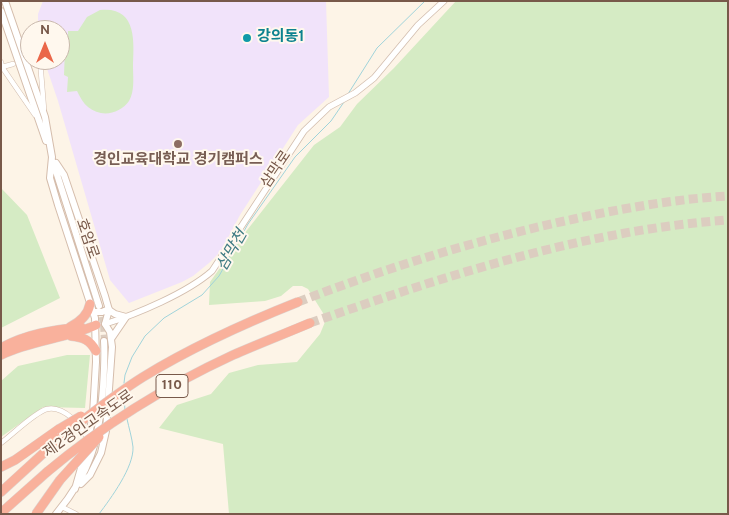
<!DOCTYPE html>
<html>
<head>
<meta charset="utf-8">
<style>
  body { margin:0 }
  #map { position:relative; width:729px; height:515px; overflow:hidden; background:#fdf4e7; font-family:Overpass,sans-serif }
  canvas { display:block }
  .frame { position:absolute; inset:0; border:2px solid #78594a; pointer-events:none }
  .north { position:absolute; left:20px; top:20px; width:50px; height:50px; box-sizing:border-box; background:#fff8ee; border:1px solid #c9b8ac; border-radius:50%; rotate:0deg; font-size:14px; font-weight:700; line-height:20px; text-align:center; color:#78594a }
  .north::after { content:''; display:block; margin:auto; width:18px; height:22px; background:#ea6749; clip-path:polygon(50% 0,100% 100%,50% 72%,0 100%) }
</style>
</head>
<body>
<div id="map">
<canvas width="729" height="515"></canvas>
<div class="frame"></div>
<div class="north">N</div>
</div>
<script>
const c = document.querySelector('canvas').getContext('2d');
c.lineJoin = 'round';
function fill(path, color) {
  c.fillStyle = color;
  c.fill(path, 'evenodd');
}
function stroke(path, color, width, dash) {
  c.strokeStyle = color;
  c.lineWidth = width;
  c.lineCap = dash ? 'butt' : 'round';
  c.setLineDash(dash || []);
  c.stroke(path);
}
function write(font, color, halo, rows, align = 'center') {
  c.font = font + ' Overpass,"Noto Sans KR",sans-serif';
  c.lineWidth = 4;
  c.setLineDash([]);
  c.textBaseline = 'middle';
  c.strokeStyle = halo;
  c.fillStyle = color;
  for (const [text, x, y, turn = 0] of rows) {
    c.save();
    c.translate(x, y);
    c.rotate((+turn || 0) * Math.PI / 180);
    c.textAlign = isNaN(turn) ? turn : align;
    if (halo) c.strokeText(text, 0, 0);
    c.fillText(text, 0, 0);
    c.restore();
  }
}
fill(new Path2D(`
  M43 1H326L329 97 298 125 240 215 221 251 209 263 193 276 182 282 129 303 110 280 58 101 44 60H60V30H38V14Z`), '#f1e3fa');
fill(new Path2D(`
  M456 1H728V514H229L223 444 159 428 177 405 211 394 229 373 258 365 297 362 320 334 325 322 323 313 308 289 302 286H293L281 296 265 301 209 305 210 282 244 234 314 145 340 127 357 104 394 68Z
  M100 10C137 6 134 41 133 66 133 77 135 91 129 101 120 114 101 118 88 107 83 103 80 97 77 91L67 92 68 77 64 75 65 48H68V31H78L87 17Z
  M1 188 27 215 60 298 1 328Z
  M67 355H90L85 408 43 407 1 437V381L18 366Z`), '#d5ebc4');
stroke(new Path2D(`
  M348 94 377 48 425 1
  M124 383 125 375 132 357 145 336 164 318 202 295 219 276 248 224 295 157 331 121 344 102
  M124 395 125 411
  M99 514C111 498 134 467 133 447 132 438 129 428 127 419`), '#a0d3da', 1);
stroke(new Path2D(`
  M100 308 103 324 104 341`), '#dccdc0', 6, [6, 3]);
stroke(new Path2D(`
  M298 302C388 267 480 239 574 219 624 208 676 199 728 196
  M310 323C445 276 585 230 728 220`), '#dccdc0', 9, [9, 4.5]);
const minor = new Path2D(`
  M40 60 44 109
  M1 62 2 67 35 115
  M2 67 13 64
  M1 443C12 435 35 412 47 409 56 407 65 412 72 418 79 425 86 430 87 441
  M62 507 76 514`);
const tertiary = new Path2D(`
  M105 324C137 314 187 293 212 271L304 131 329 107 355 93 374 78 418 25 444 1`);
const secondary = new Path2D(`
  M5 1 45 117 52 157 50 178 58 205 95 318 96 362 93 414 88 440
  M1 11 46 141
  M53 162 99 306
  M56 163 64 175 105 296 109 310 105 324
  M109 310 115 314 126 317 111 339
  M93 312H102L109 309
  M81 484 90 475 101 453 106 431 112 347 110 332 105 324
  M75 489 85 454
  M56 514C91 472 99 441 103 387 104 372 105 357 104 341`);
const motorway = new Path2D(`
  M70 327C80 322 88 315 90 304
  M71 336C83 337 90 340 96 351
  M1 348C26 334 53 330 81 327
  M1 355C31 340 65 339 96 325
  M1 467 15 460 59 429
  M1 492 60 438
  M1 513 47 472`);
stroke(minor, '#d2bdae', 5.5);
stroke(tertiary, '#d2bdae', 7);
stroke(secondary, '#d5bdac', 8);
stroke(motorway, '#dcd4d0', 10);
stroke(minor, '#fff', 4.5);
stroke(tertiary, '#fff', 5.5);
stroke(secondary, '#fff', 6);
stroke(motorway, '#f9b19c', 9);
const motorwayBridge = new Path2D(`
  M59 429 81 416
  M60 438C87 417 114 395 143 377 192 347 245 323 298 302
  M47 472C103 425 166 386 233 355 258 344 284 334 310 323
  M36 514 60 480 99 437`);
stroke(motorwayBridge, '#dcd4d0', 10, []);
stroke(motorwayBridge, '#f9b19c', 9);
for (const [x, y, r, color] of [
  [247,38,5,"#0f9aa8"],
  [178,144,5,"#8d6e63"]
]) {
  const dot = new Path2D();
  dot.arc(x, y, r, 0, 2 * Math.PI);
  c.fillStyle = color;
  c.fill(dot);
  stroke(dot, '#fff8ee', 2);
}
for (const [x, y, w] of [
  [172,386,32]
]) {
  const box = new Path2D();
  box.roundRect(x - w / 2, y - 11.5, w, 23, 4);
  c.fillStyle = '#fff8ee';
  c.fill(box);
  stroke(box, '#78594a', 1);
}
write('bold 14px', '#78594a', null, [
  ["110",172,386]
]);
write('bold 15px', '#0d838f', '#fff8ee', [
  ["강의동1",257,38]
], 'left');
write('bold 15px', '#785e54', '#fff8ee', [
  ["경인교육대학교 경기캠퍼스",178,161]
]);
write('15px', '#78594a', '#fff8ee', [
  ["삼막로",277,170,-56],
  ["호암로",86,239,71],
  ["제2경인고속도로",89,425,-35]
]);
write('italic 16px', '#3f7b84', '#fff8ee', [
  ["삼막천",233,251,-60]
]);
</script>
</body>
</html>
